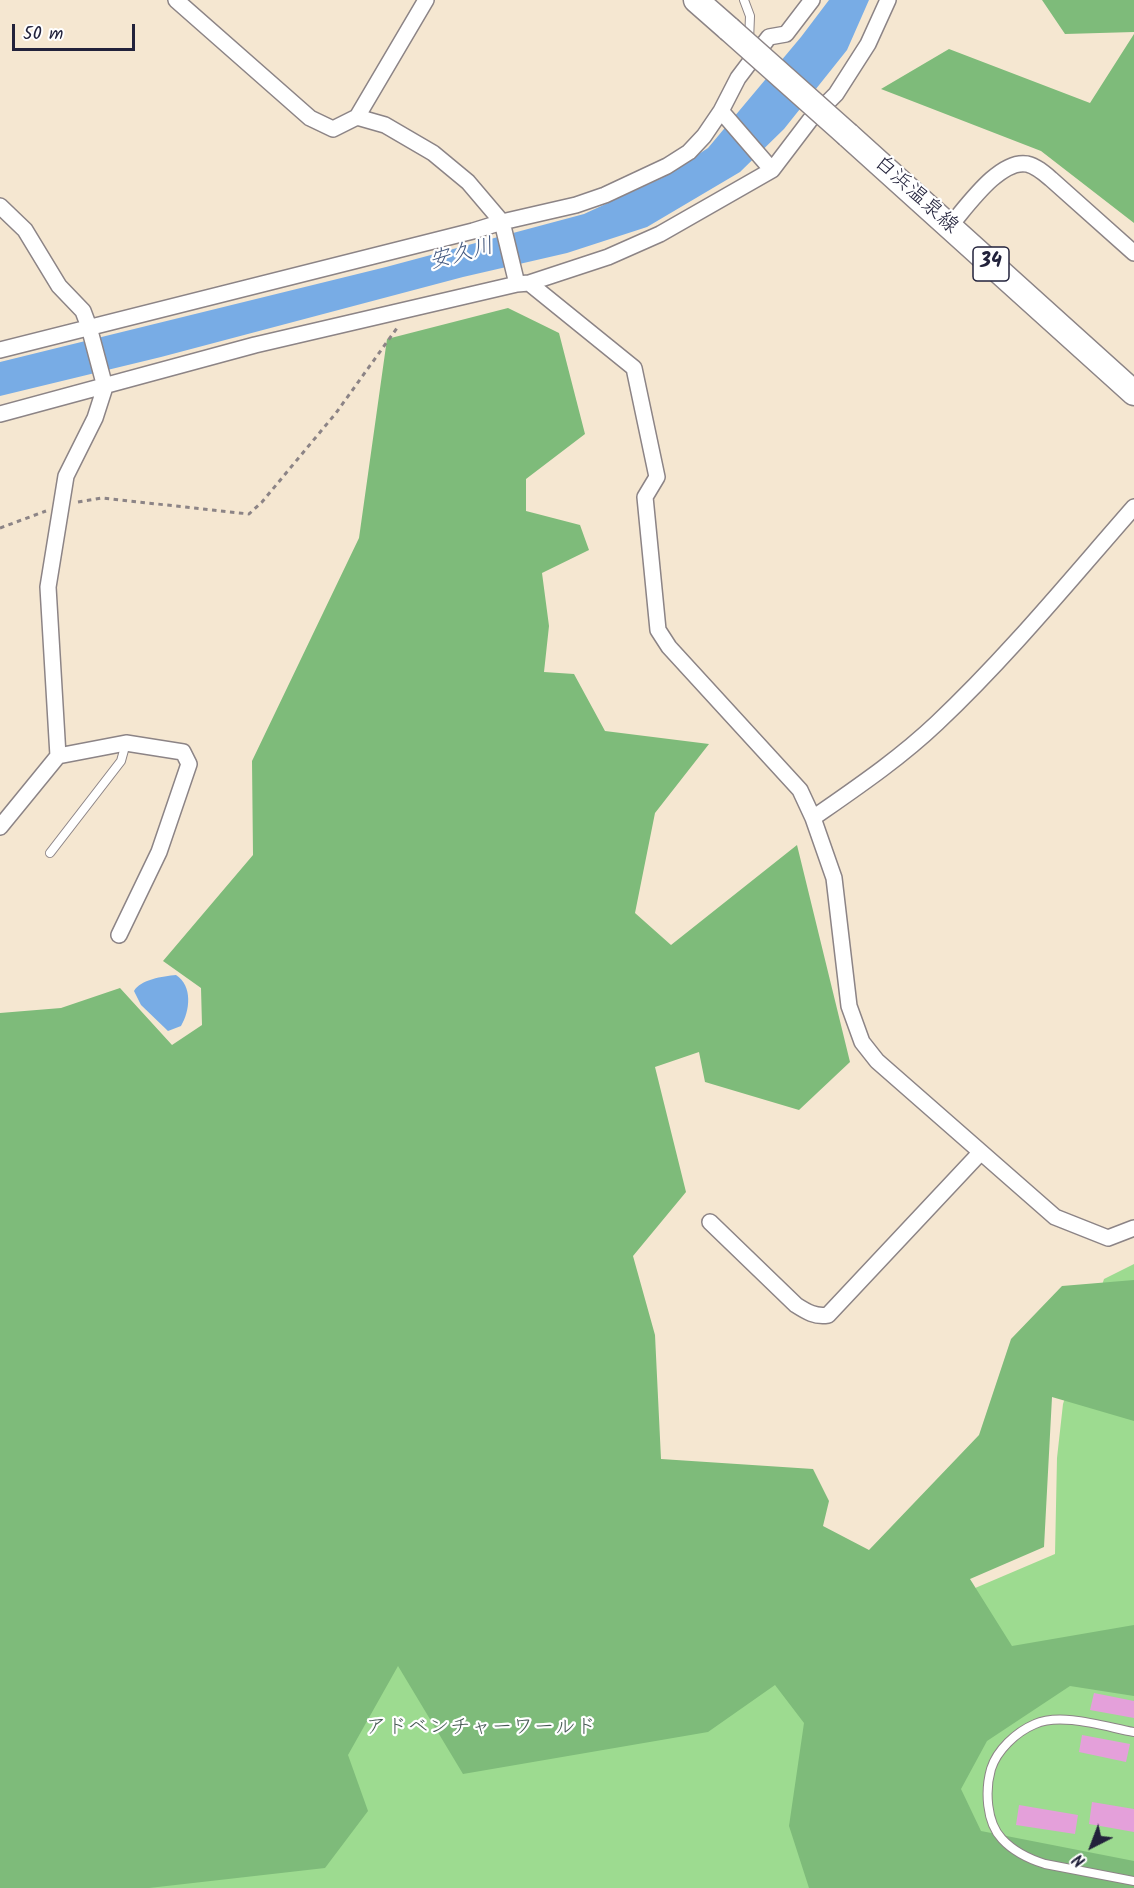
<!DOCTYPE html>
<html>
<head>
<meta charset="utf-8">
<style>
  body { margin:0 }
  #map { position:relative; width:1134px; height:1888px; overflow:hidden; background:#f5e7d1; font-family:Kalam,sans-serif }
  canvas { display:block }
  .north { position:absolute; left:1062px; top:1816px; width:60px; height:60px; -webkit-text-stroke:4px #fff; paint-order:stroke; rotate:222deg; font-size:16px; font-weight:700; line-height:24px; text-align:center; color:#22223b }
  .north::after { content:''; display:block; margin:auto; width:21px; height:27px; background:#22223b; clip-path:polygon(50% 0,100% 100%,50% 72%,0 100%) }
  .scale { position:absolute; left:12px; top:24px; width:123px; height:27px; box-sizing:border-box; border:3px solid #22223b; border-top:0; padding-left:8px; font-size:18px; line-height:21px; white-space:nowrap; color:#22223b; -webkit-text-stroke:4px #fff; paint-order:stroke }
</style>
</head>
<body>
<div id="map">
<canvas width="1134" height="1888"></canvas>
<div class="north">N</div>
<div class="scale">50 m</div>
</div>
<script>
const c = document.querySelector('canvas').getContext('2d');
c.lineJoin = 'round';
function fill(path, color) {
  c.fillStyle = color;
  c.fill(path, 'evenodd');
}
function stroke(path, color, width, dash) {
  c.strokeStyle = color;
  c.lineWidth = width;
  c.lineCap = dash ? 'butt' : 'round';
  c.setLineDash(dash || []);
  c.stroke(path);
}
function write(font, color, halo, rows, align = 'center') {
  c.font = font + ' Kalam,"Klee One",sans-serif';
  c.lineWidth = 4.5;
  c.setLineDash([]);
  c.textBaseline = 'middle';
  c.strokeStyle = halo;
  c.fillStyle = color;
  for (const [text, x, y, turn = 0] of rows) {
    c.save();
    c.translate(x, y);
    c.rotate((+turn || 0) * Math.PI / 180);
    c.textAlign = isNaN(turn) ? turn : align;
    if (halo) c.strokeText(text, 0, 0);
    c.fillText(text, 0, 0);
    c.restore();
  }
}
fill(new Path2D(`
  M1134 1264V1888H123L369 1582 947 1600 1055 1554 1057 1458 1063 1404 1104 1279Z`), '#9ddb90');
fill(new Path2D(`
  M1042 0H1134V32L1065 34Z
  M1134 34V223L1041 151 881 89 949 49 1090 103Z
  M508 308 559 333 585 434 526 479V511L580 525 589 550 542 573 549 626 544 672 574 674 605 731 709 744 655 813 635 913 671 945 797 845 850 1062 799 1110 705 1082 699 1052 655 1067 686 1192 633 1256 655 1335 661 1459 813 1469 829 1501 823 1526 869 1550 979 1435 1011 1339 1062 1286 1134 1280V1421L1052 1397 1044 1547 970 1579 1012 1646 1134 1625V1696L1070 1686 987 1741 961 1789 981 1831 1134 1861V1888H809L789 1826 804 1723 775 1685 708 1732 463 1774 398 1666 348 1755 368 1811 325 1868 149 1888H0V1013L61 1008 120 988 172 1045 202 1025 201 988 163 961 253 855 252 761 359 538 387 339Z`), '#7ebb7a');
fill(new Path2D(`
  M829 0H869L847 50 784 129 740 172 647 227 567 253 463 277 161 357 0 396V362L386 267 584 214 662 178 708 148 801 37Z
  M176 975C193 986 190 1011 181 1026L168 1031 141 1005 134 991C140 980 163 976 176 975Z`), '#78ace5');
fill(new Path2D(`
  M1094 1693 1134 1701V1718L1090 1710Z
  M1082 1735 1130 1744 1126 1762 1079 1752Z
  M1092 1802 1134 1809V1832L1089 1824Z
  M1019 1805 1078 1815 1075 1834 1016 1825Z`), '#e4a0da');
const lane = new Path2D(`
  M744 0 750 16 749 41
  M50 853 121 761 126 743
  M1134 1732C1106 1727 1061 1712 1035 1724 1016 1732 997 1750 991 1769 985 1790 986 1822 1002 1839 1014 1852 1029 1859 1045 1864L1134 1881`);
const street = new Path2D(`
  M176 0 310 118 333 129 357 117 385 125 433 153 468 182 502 222 517 284
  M721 111 772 170
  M357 117 426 0
  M0 206 25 230 59 286 83 311 89 327 105 387 95 418 66 476 48 587 58 756 126 743 183 752 189 764 159 852 119 935
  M949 227C966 208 999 159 1027 164 1036 166 1044 173 1051 179L1134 253
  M529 283 634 368 657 477 645 497 658 630 669 647 800 790 813 818 834 878 849 1006 862 1042 877 1061 1055 1217 1108 1238 1134 1228
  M0 350 473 231 502 222 576 205 605 195 667 166 689 152 704 136 721 111 738 78 769 37 786 34 812 0
  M0 414 255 345 517 284 529 283 608 257 660 234 772 170 810 120 836 94 868 44 888 0
  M813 818C856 788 899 759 937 723 1008 656 1070 580 1134 507
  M0 827 58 756
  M710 1222 796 1305C807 1312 815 1317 828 1315L981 1152`);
const primary = new Path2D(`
  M696 0 729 29
  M848 135 1134 393`);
stroke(lane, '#8c8486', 10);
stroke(street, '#8c8486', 18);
stroke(primary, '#8c8486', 27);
stroke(new Path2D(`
  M78 502 102 498 249 514 262 502 336 413 397 328
  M0 528 46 511`), '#8c8486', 3, [4.5, 4.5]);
stroke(lane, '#fff', 8);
stroke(street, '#fff', 15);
stroke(primary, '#fff', 24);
const primaryBridge = new Path2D(`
  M729 29 848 135`);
stroke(primaryBridge, '#8c8486', 27, []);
stroke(primaryBridge, '#fff', 24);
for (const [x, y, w] of [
  [991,264,36]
]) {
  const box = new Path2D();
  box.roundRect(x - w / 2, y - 17, w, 34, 4.5);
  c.fillStyle = '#fff';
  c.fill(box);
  stroke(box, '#22223b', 1.5);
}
write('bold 20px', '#22223b', null, [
  ["34",991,264]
]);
write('21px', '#22223b', '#fff', [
  ["白浜温泉線",915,196,42]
]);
write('21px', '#475a54', '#fff', [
  ["アドベンチャーワールド",481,1729]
]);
write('italic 22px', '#44597f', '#fff', [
  ["安久川",462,256,-15]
]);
</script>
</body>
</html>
